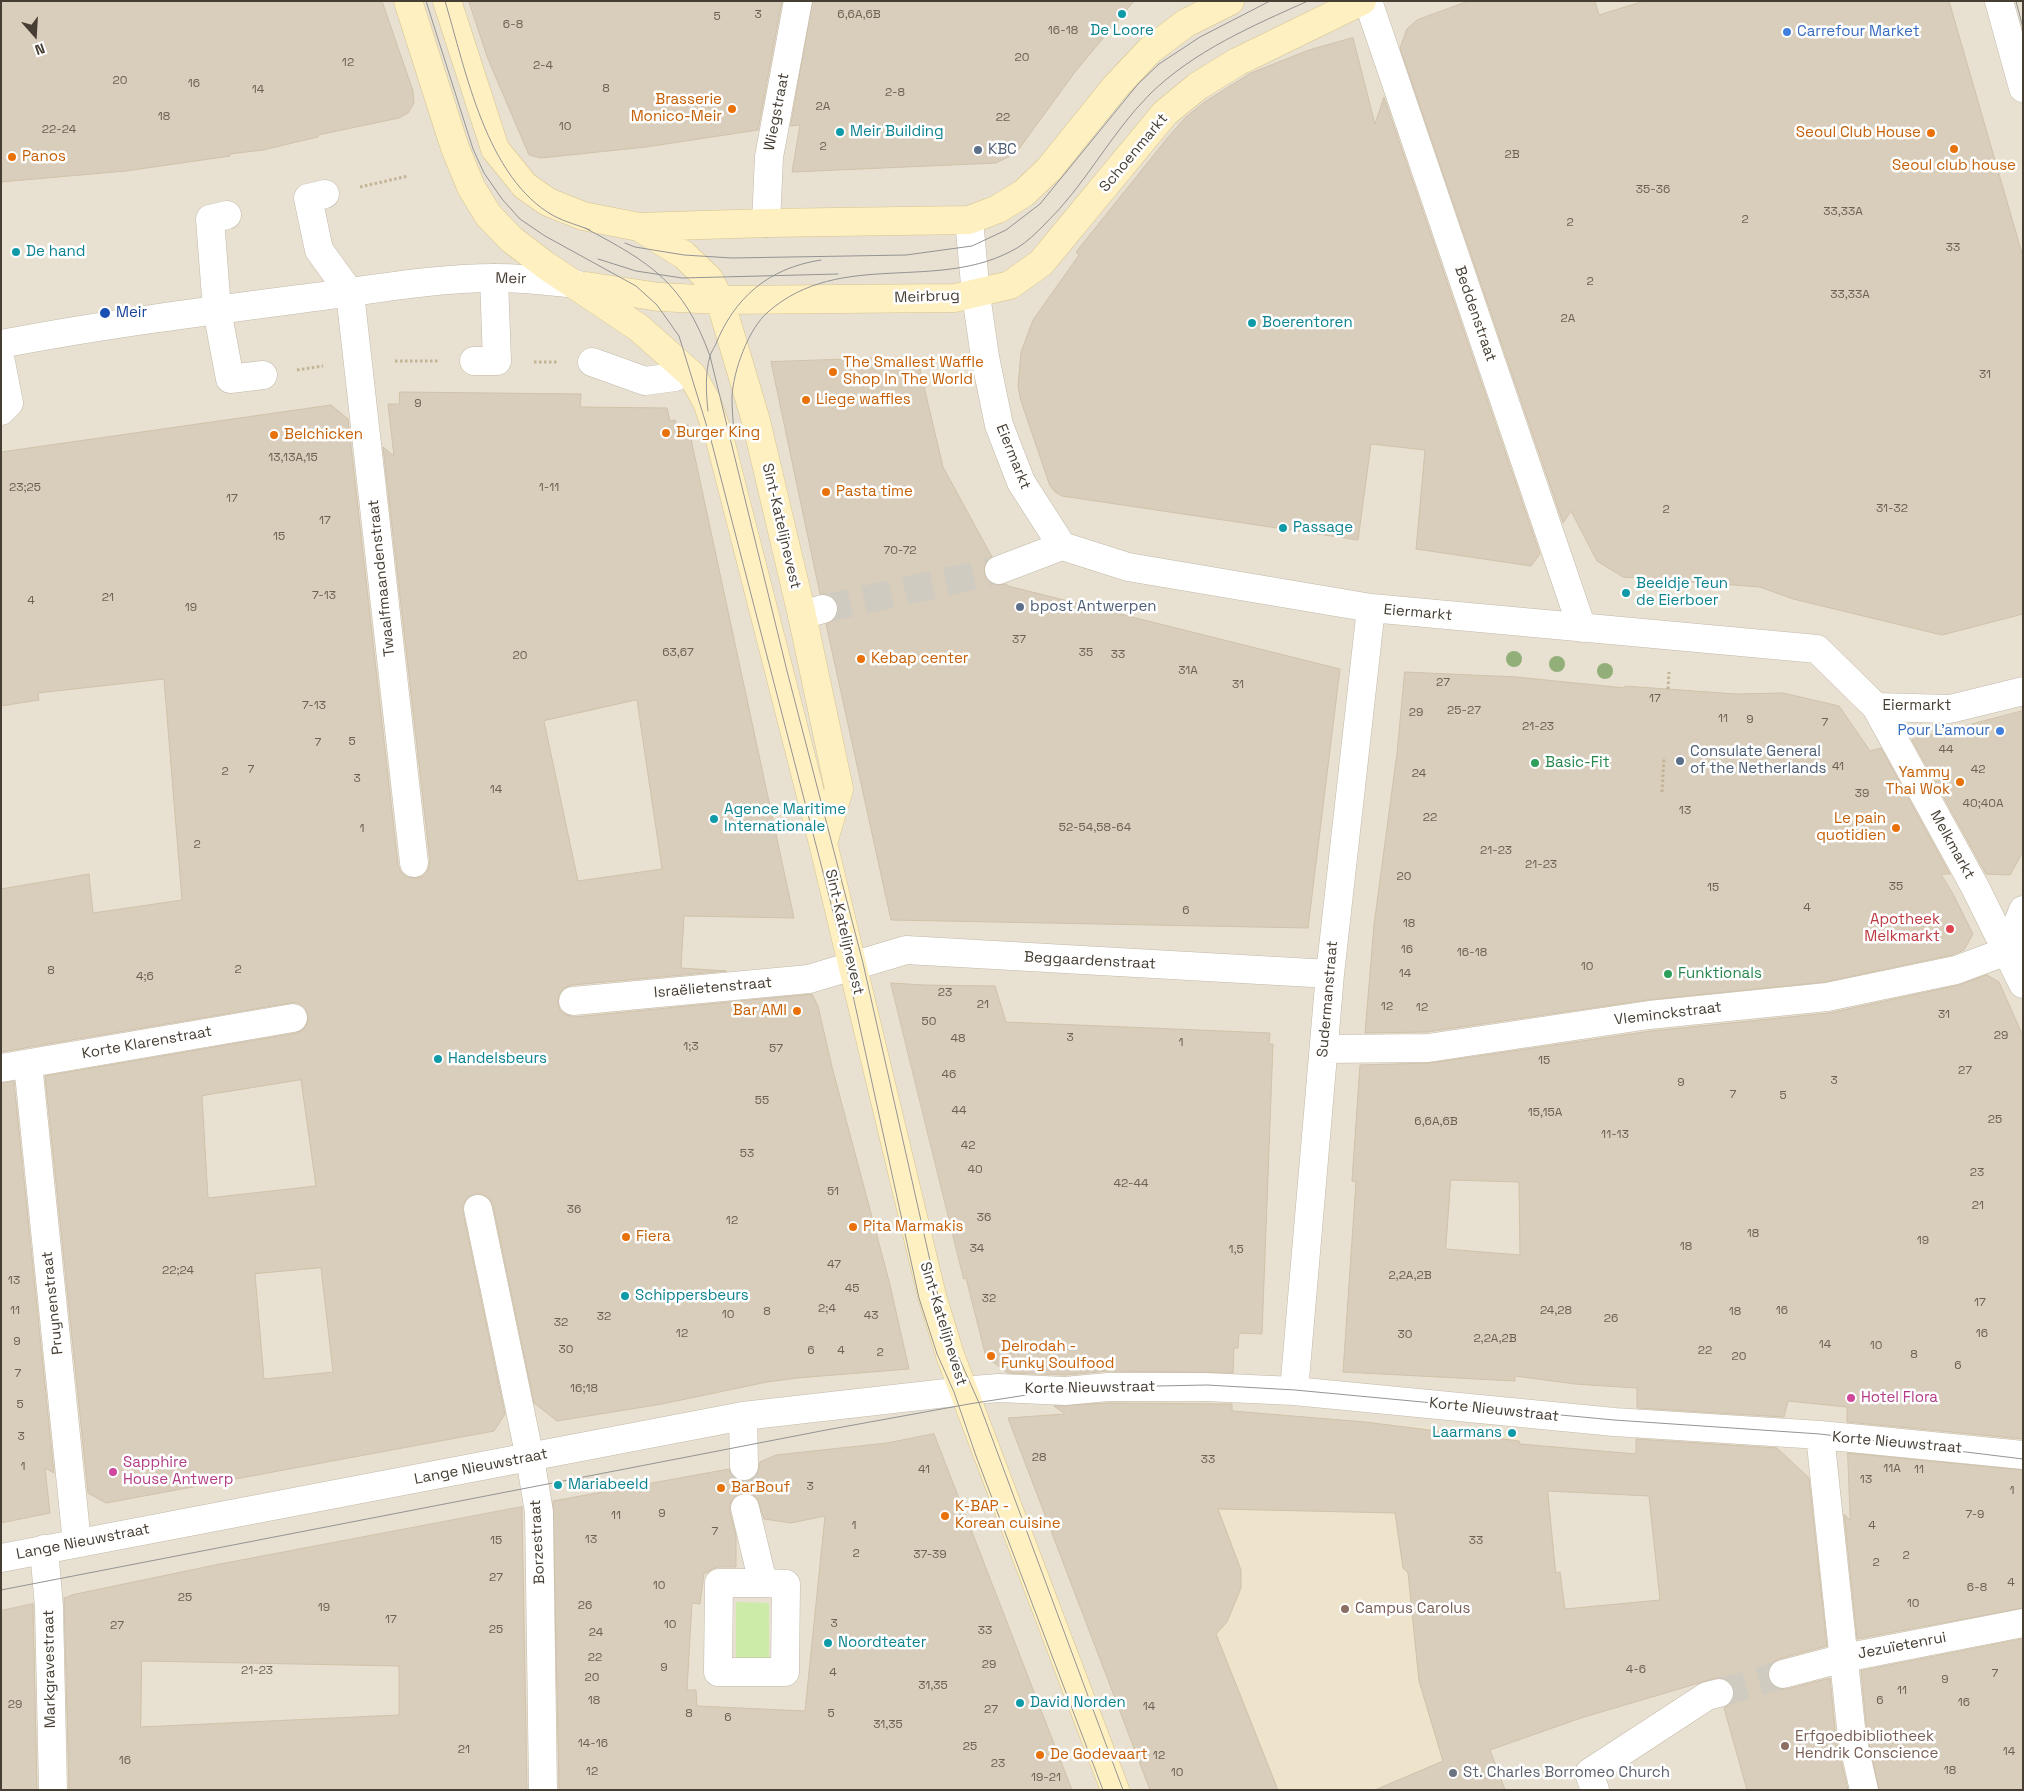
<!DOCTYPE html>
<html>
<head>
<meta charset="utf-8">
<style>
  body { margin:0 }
  #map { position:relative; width:2024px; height:1791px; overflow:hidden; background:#f3eee3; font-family:"Space Grotesk",sans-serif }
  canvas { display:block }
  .frame { position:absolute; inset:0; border:2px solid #463e33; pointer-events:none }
  .north { position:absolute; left:10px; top:10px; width:50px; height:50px; -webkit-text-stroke:4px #fff; paint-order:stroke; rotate:161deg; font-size:14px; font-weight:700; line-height:20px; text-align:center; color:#463e33 }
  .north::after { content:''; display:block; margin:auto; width:18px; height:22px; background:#463e33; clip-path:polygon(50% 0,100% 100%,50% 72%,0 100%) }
</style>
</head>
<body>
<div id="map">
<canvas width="2024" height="1791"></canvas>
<div class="frame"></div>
<div class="north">N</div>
</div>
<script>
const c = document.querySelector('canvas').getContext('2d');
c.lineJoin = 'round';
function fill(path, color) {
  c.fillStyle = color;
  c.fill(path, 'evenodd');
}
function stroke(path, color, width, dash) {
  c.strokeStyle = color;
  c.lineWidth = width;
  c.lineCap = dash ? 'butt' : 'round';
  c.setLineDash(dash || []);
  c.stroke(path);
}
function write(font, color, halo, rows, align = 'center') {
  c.font = font + ' "Space Grotesk",sans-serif';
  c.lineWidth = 5;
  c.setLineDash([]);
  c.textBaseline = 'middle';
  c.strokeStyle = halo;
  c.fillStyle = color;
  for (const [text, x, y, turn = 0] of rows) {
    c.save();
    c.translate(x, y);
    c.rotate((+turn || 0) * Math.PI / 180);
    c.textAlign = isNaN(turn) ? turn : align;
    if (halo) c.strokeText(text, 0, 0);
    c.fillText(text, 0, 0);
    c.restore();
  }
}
fill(new Path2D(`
  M1 1H2023V1790H1Z`), '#e8e1d1');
fill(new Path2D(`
  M1167 1409 1232 1411 1519 1435 1520 1444 1556 1573 1560 1572 1575 1664 1419 1681 1443 1761 1372 1790H1206L1057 1458 1044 1415Z`), '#eee4cc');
fill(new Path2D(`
  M736 1602 769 1603V1659L736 1658Z`), '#cdeba8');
const building = new Path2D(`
  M1 1H382L413 91 414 103 408 113 399 118 318 135V137L263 150 230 154V156L126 171 1 182Z
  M469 1H782L758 130 646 147 541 158 529 155 488 59Z
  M813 1H1134L1075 72 1016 153 996 163 792 172 800 125 791 126Z
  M1469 1H1595L1599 15 1644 1H1949L2023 257V614L1942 635 1793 599 1760 587 1623 577 1597 561 1571 511 1563 523 1400 48 1407 29 1417 20Z
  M1353 38 1375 124 1384 97 1540 554 1531 566 1416 549 1425 450 1371 444 1358 540 1062 496 1055 492 1050 486 1021 401 1018 387 1021 352 1033 320 1079 255 1076 252 1169 136 1186 117 1206 101 1251 73 1309 50Z
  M917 357 943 467 992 557 987 561 984 568 985 576 990 582 997 585 1006 584 1008 586 1340 669 1308 928 891 920 826 624 835 619 838 612V605L833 597 827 594H820L771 362Z
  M400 392 581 394 580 407 667 408 670 421 675 420 677 428 688 425 794 918 684 916 681 968 727 971 572 985 564 988 559 994 558 1003 560 1010 566 1015 574 1017 812 994 818 1006 832 1067 889 1281 909 1369 797 1378 767 1382 662 1404 557 1421 534 1403 493 1206 489 1198 482 1194H475L467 1198 463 1205V1212L505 1414 494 1431 106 1503 88 1493 45 1076 296 1033 303 1030 307 1024 308 1016 305 1008 298 1003H290L1 1052V889L89 874 93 913 182 900 164 679 38 693 39 700 1 706V452L331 405 348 419 398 865 401 872 407 877 416 878 423 876 428 870 430 861 383 447 394 456 388 404H399ZM637 700 662 869 578 881 544 721ZM301 1080 316 1186 208 1198 202 1096ZM321 1268 333 1372 264 1379 255 1274Z
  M1405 672 1516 677 1625 688V686L1736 694 1783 693 1839 706 1870 751 1881 748 1950 874H1941L1953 894 1973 934 1964 950 1952 955 1825 982 1647 1000 1427 1032 1365 1033 1374 925 1397 753Z
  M2023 711V852L2010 875 1986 874 1912 740Z
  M1987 975 1999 982 2023 1036V1439L1847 1422V1407L1788 1401 1784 1417 1637 1408V1388L1575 1384 1515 1376V1381L1343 1372 1356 1182 1352 1181 1360 1065 1430 1063 1651 1031 1829 1013 1959 985ZM1451 1180 1519 1182 1520 1255 1446 1249Z
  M891 983 924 985 995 986 1006 1022 1270 1033 1269 1044H1273L1262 1334 1239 1333 1238 1348H1234L1233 1373 1108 1371 1065 1375 1008 1373 986 1357 966 1278 964 1279Z
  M14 1082 54 1473 45 1468 50 1513 1 1523V1083Z
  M1109 1403 1232 1404V1411L1365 1422 1519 1441 1520 1444 1636 1454V1439L1777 1448 1809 1478 1827 1646 1779 1659 1772 1663 1768 1669V1677L1772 1685 1779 1689H1787L1830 1678 1836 1739 1848 1790H1747L1724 1708 1730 1704 1734 1698V1689L1730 1682 1724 1678H1716L1581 1718 1490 1750 1505 1790H1375L1443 1761 1419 1681 1408 1573 1403 1568 1395 1513 1218 1509 1241 1570V1588L1227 1622 1216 1634 1278 1790H1150L1008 1418 1065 1414 1054 1406ZM1548 1491 1649 1496 1660 1600 1565 1609 1560 1572 1556 1573Z
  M934 1434 1072 1790H559L553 1501 729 1469 731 1474 736 1479 745 1482 752 1480 757 1474 760 1462 776 1455 887 1443ZM741 1493H750L757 1498 764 1519 791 1523 825 1516 805 1711 697 1706 696 1690H687L692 1603 700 1604 704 1573H707L712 1569 719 1567H736V1536L730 1512V1504L734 1497Z
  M1848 1453 2023 1470V1608L1857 1639 1844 1514 1850 1520Z
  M522 1507 527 1790H69L64 1598 71 1596V1595L215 1565ZM142 1661 399 1666V1715L141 1727Z
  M33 1604 37 1790H1V1611Z
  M2023 1639V1790H1879L1867 1734 1861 1671Z`);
fill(building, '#d9cdbb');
stroke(building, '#d1c2ab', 1);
stroke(new Path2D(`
  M823 609 999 570
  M744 1466 745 1508
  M1719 1693 1783 1674`), '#d0cbc0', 28, [28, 14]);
const street = new Path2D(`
  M1368 1 1582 628
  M1999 1 2023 88
  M325 194 308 198 319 250 350 293 414 863
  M227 215 210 219 217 310 230 379 263 375
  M969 220 976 295 985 357 999 425 1021 482 1062 546 1128 567 1371 608 1817 649 1876 707 1950 709 2023 691
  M766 223 769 157 798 1
  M1 344C100 325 200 312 300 299 365 291 431 278 496 278 523 278 548 281 575 284
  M474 361H497L494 278
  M1 362 9 403 1 411
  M592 362 645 381 675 377
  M999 570 1062 546
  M802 615 823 609
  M1876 707 1975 887 2023 984
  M2007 951 2023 910
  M573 1001 809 979 906 950 1330 974
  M1324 1049 1428 1048 1649 1015 1827 997 1956 970 2007 951
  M28 1064 77 1543
  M1 1068 293 1018
  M478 1209 530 1458 539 1512 543 1790
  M1294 1391 1330 974 1371 608
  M743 1416 744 1466
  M1820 1435 1852 1737 1864 1790
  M745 1508 763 1583H719L718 1672H785L786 1584 763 1583
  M44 1549 49 1607 53 1790
  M1 1558 743 1416 973 1390 999 1388 1065 1391 1108 1387H1206L1294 1391 1614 1422 1820 1435 2023 1455
  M1783 1674 1844 1658 2023 1623
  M1595 1790 1589 1773 1707 1696 1719 1693`);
const secondary = new Path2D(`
  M408 1 455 148 471 187 488 215 511 239 545 265 639 328 692 375 707 402 720 440 823 843 932 1296 950 1355 1115 1790
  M447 1 495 149 525 186 548 202 583 216 639 227 766 223 969 220 998 209 1024 193 1049 169 1116 86 1150 50 1186 23 1230 1
  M639 227 684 255 709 279 720 300 756 421 802 615 839 789 823 843
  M586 286 659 297 720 300 955 298 1010 285 1041 263 1165 113 1198 86 1237 62 1362 1`);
stroke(street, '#c2b9a8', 29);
stroke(secondary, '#d6c48f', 29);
stroke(new Path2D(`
  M360 187 408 176
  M395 361H439
  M534 362H557
  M297 370 323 366
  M1668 689 1669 672
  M1662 792 1664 757`), '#c2b395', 3, [2.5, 2.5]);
stroke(street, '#fff', 28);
stroke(secondary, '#fff0c2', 28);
stroke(new Path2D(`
  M426 1 473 149 484 173 502 199 520 219 545 236 636 286 657 305 679 336 711 440 824 876 847 968 919 1298 937 1354 954 1392 976 1456 1103 1790
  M445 1C466 71 486 178 554 216 565 222 578 225 590 230
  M2016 1 2023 28
  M585 228C651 263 683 282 710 356L787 671 863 963 938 1296 952 1342 979 1403 1123 1790
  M625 243 635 247 684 255 732 258 906 255 972 246 1006 230 1040 204 1138 84 1159 64 1200 37 1270 1
  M598 259 636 271 682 278 838 274
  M708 411C706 393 705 373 710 356 711 353 713 349 715 346 734 298 768 268 821 260
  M734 433C733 421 732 409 732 397 733 372 748 329 768 312 841 248 938 294 1017 248 1027 242 1036 233 1044 225 1085 186 1110 134 1150 94 1194 51 1252 26 1308 1
  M1 1590 826 1430 969 1404 1058 1390 1108 1387 1207 1385 1295 1390 1614 1420 1820 1434 2023 1459`), '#949494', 1);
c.fillStyle = '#93af79';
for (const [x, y] of [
  [1514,659],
  [1557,664],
  [1605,671]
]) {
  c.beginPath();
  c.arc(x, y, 8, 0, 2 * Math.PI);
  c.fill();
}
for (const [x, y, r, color] of [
  [1122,14,5,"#0f9aa8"],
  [1787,32,5,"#3f7fe0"],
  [732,109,5,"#e8710a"],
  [840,132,5,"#0f9aa8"],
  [1931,133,5,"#e8710a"],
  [1954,149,5,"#e8710a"],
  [978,150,5,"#5c6f8a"],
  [12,157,5,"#e8710a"],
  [16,252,5,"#0f9aa8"],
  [105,313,6,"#1a4fb4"],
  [1252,323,5,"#0f9aa8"],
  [833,372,5,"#e8710a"],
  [806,400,5,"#e8710a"],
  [666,433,5,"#e8710a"],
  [274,435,5,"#e8710a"],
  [826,492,5,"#e8710a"],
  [1283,528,5,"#0f9aa8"],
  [1626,593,5,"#0f9aa8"],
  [1020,607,5,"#5c6f8a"],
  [861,659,5,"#e8710a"],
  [2000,731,5,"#3f7fe0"],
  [1680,761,5,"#5c6f8a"],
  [1535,763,5,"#2e9e5b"],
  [1960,782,5,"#e8710a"],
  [714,819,5,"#0f9aa8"],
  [1896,828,5,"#e8710a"],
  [1950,929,5,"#e0444e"],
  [1668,974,5,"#2e9e5b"],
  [797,1011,5,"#e8710a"],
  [438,1059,5,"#0f9aa8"],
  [853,1227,5,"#e8710a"],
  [626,1237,5,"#e8710a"],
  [625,1296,5,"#0f9aa8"],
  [991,1356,5,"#e8710a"],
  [1851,1398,5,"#d1479c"],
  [1512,1433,5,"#0f9aa8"],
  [113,1472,5,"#d1479c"],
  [558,1485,5,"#0f9aa8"],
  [721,1488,5,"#e8710a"],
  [945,1516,5,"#e8710a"],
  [1345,1609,5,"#8d6e63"],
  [828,1643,5,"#0f9aa8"],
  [1020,1703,5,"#0f9aa8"],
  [1785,1746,5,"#8d6e63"],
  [1040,1755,5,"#e8710a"],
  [1453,1773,5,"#6b7280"]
]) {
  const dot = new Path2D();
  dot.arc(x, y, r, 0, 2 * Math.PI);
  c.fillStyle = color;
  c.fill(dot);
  stroke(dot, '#fff', 2);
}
write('12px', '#6b6255', null, [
  ["3",758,15],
  ["6,6A,6B",859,15],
  ["5",717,17],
  ["6-8",513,25],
  ["16-18",1063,31],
  ["20",1022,58],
  ["12",348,63],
  ["2-4",543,66],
  ["20",120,81],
  ["16",194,84],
  ["8",606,89],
  ["14",258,90],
  ["2-8",895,93],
  ["2A",823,107],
  ["18",164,117],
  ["22",1003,118],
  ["10",565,127],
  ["22-24",59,130],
  ["2",823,147],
  ["2B",1512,155],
  ["35-36",1653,190],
  ["33,33A",1843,212],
  ["2",1745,220],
  ["2",1570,223],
  ["33",1953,248],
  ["2",1590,282],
  ["33,33A",1850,295],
  ["2A",1568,319],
  ["31",1985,375],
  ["9",418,404],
  ["13,13A,15",293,458],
  ["23;25",25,488],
  ["1-11",549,488],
  ["17",232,499],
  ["31-32",1892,509],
  ["2",1666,510],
  ["17",325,521],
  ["15",279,537],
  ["70-72",900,551],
  ["7-13",324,596],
  ["21",108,598],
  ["4",31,601],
  ["19",191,608],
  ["37",1019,640],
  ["63,67",678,653],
  ["35",1086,653],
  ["33",1118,655],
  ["20",520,656],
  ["31A",1188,671],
  ["27",1443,683],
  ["31",1238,685],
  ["17",1655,699],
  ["7-13",314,706],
  ["25-27",1464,711],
  ["29",1416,713],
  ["11",1723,719],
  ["9",1750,720],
  ["7",1825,723],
  ["21-23",1538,727],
  ["5",352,742],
  ["7",318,743],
  ["44",1946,750],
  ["41",1838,767],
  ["7",251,770],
  ["42",1978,770],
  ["2",225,772],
  ["24",1419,774],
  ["3",357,779],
  ["14",496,790],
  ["39",1862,794],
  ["40;40A",1983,804],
  ["13",1685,811],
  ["22",1430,818],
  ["52-54,58-64",1095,828],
  ["1",362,829],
  ["2",197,845],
  ["21-23",1496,851],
  ["21-23",1541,865],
  ["20",1404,877],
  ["35",1896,887],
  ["15",1713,888],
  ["4",1807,908],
  ["6",1186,911],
  ["18",1409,924],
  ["16",1407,950],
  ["16-18",1472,953],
  ["10",1587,967],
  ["2",238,970],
  ["8",51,971],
  ["14",1405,974],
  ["4;6",145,977],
  ["23",945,993],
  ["21",983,1005],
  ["12",1387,1007],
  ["12",1422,1008],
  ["31",1944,1015],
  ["50",929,1022],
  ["29",2001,1036],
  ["3",1070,1038],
  ["48",958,1039],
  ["1",1181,1043],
  ["1;3",691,1047],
  ["57",776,1049],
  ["15",1544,1061],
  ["27",1965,1071],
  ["46",949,1075],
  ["3",1834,1081],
  ["9",1681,1083],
  ["7",1733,1095],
  ["5",1783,1096],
  ["55",762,1101],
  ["44",959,1111],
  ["15,15A",1545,1113],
  ["25",1995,1120],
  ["6,6A,6B",1436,1122],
  ["11-13",1615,1135],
  ["42",968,1146],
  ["53",747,1154],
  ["40",975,1170],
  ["23",1977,1173],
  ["42-44",1131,1184],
  ["51",833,1192],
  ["21",1978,1206],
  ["36",574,1210],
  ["36",984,1218],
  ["12",732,1221],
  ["18",1753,1234],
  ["19",1923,1241],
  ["18",1686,1247],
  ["34",977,1249],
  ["1,5",1236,1250],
  ["47",834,1265],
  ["22;24",178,1271],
  ["2,2A,2B",1410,1276],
  ["13",14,1281],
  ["45",852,1289],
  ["32",989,1299],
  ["17",1980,1303],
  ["2;4",827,1309],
  ["11",15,1311],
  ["24,28",1556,1311],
  ["16",1782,1311],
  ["8",767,1312],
  ["18",1735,1312],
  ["10",728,1315],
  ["43",871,1316],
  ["32",604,1317],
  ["26",1611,1319],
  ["32",561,1323],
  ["12",682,1334],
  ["16",1982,1334],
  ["30",1405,1335],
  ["2,2A,2B",1495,1339],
  ["9",17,1342],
  ["14",1825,1345],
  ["10",1876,1346],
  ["30",566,1350],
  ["6",811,1351],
  ["4",841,1351],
  ["22",1705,1351],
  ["2",880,1353],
  ["8",1914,1355],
  ["20",1739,1357],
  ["6",1958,1366],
  ["7",18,1374],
  ["16;18",584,1389],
  ["5",20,1405],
  ["3",21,1437],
  ["28",1039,1458],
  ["33",1208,1460],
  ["1",23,1467],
  ["11A",1892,1469],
  ["41",924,1470],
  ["11",1919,1470],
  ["13",1866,1480],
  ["3",810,1487],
  ["1",2012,1491],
  ["9",662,1514],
  ["7-9",1975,1515],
  ["11",616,1516],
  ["1",854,1526],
  ["4",1872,1526],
  ["7",715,1532],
  ["13",591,1540],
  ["15",496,1541],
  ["33",1476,1541],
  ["2",856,1554],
  ["37-39",930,1555],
  ["2",1906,1556],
  ["2",1876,1563],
  ["27",496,1578],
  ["4",2011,1583],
  ["10",659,1586],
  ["6-8",1977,1588],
  ["25",185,1598],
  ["10",1913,1604],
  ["26",585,1606],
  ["19",324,1608],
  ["17",391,1620],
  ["3",834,1624],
  ["10",670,1625],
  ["27",117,1626],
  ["25",496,1630],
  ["33",985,1631],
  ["24",596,1633],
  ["22",595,1658],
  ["29",989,1665],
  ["9",664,1668],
  ["4-6",1636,1670],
  ["21-23",257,1671],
  ["4",833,1673],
  ["7",1995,1674],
  ["20",592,1678],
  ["9",1945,1680],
  ["31,35",933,1686],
  ["11",1902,1691],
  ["18",594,1701],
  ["6",1880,1701],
  ["16",1964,1703],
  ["29",15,1705],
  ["14",1149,1707],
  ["27",991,1710],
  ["8",689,1714],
  ["5",831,1714],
  ["6",728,1718],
  ["31,35",888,1725],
  ["14-16",593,1744],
  ["25",970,1747],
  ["21",464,1750],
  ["14",2009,1752],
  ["12",1159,1756],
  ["16",125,1761],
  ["23",998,1764],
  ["18",1950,1771],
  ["12",592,1772],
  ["10",1177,1773],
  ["19-21",1046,1778]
]);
write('15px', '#0d838f', '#fff', [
  ["De Loore",1122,31,"center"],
  ["Meir Building",850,132],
  ["De hand",26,252],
  ["Boerentoren",1262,323],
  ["Passage",1293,528],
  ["Beeldje Teun",1636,584],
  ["de Eierboer",1636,601],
  ["Agence Maritime",724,810],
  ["Internationale",724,827],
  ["Handelsbeurs",448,1059],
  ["Schippersbeurs",635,1296],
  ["Laarmans",1502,1433,"right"],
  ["Mariabeeld",568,1485],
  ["Noordteater",838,1643],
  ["David Norden",1030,1703]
], 'left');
write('15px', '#366cbe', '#fff', [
  ["Carrefour Market",1797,32],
  ["Pour L'amour",1990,731,"right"]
], 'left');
write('15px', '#c56008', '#fff', [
  ["Brasserie",722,100,"right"],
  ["Monico-Meir",722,117,"right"],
  ["Seoul Club House",1921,133,"right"],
  ["Panos",22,157],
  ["Seoul club house",1954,166,"center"],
  ["The Smallest Waffle",843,363],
  ["Shop In The World",843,380],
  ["Liege waffles",816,400],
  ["Burger King",676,433],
  ["Belchicken",284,435],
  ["Pasta time",836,492],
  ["Kebap center",871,659],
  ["Yammy",1950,773,"right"],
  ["Thai Wok",1950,790,"right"],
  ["Le pain",1886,819,"right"],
  ["quotidien",1886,836,"right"],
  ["Bar AMI",787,1011,"right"],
  ["Pita Marmakis",863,1227],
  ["Fiera",636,1237],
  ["Delrodah -",1001,1347],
  ["Funky Soulfood",1001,1364],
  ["BarBouf",731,1488],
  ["K-BAP -",955,1507],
  ["Korean cuisine",955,1524],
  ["De Godevaart",1050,1755]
], 'left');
write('15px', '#463e33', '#fff', [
  ["Wiegstraat",777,112,-79],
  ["Schoenmarkt",1134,153,-50],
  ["Meir",511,279,1],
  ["Meirbrug",927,297,-2],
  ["Beddenstraat",1475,314,71],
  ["Eiermarkt",1013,457,68],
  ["Sint-Katelijnevest",781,526,77],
  ["Twaalfmaandenstraat",382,578,-96],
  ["Eiermarkt",1418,613,5],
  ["Eiermarkt",1917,706],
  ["Melkmarkt",1952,845,61],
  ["Sint-Katelijnevest",844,932,77],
  ["Beggaardenstraat",1090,961,3],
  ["Israëlietenstraat",713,988,-5],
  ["Sudermanstraat",1328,999,-85],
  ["Vleminckstraat",1668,1014,-7],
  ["Korte Klarenstraat",147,1043,-10],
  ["Pruynenstraat",53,1303,-96],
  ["Sint-Katelijnevest",943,1324,73],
  ["Korte Nieuwstraat",1090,1388,-1],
  ["Korte Nieuwstraat",1494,1410,6],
  ["Korte Nieuwstraat",1897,1443,5],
  ["Lange Nieuwstraat",481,1467,-11],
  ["Lange Nieuwstraat",83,1542,-11],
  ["Borzestraat",538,1542,-93],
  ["Jezuïetenrui",1902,1646,-11],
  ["Markgravestraat",50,1669,-91]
]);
write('15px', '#4e5e75', '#fff', [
  ["KBC",988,150],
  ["bpost Antwerpen",1030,607],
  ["Consulate General",1690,752],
  ["of the Netherlands",1690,769]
], 'left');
write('15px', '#164399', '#fff', [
  ["Meir",116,313]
], 'left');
write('15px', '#27864d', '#fff', [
  ["Basic-Fit",1545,763],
  ["Funktionals",1678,974]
], 'left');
write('15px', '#be3a42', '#fff', [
  ["Apotheek",1940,920],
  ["Melkmarkt",1940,937]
], 'right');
write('15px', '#b23c85', '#fff', [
  ["Hotel Flora",1861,1398],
  ["Sapphire",123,1463],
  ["House Antwerp",123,1480]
], 'left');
write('15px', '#785e54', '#fff', [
  ["Campus Carolus",1355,1609],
  ["Erfgoedbibliotheek",1795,1737],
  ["Hendrik Conscience",1795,1754]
], 'left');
write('15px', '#5b616d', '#fff', [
  ["St. Charles Borromeo Church",1463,1773]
], 'left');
</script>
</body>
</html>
